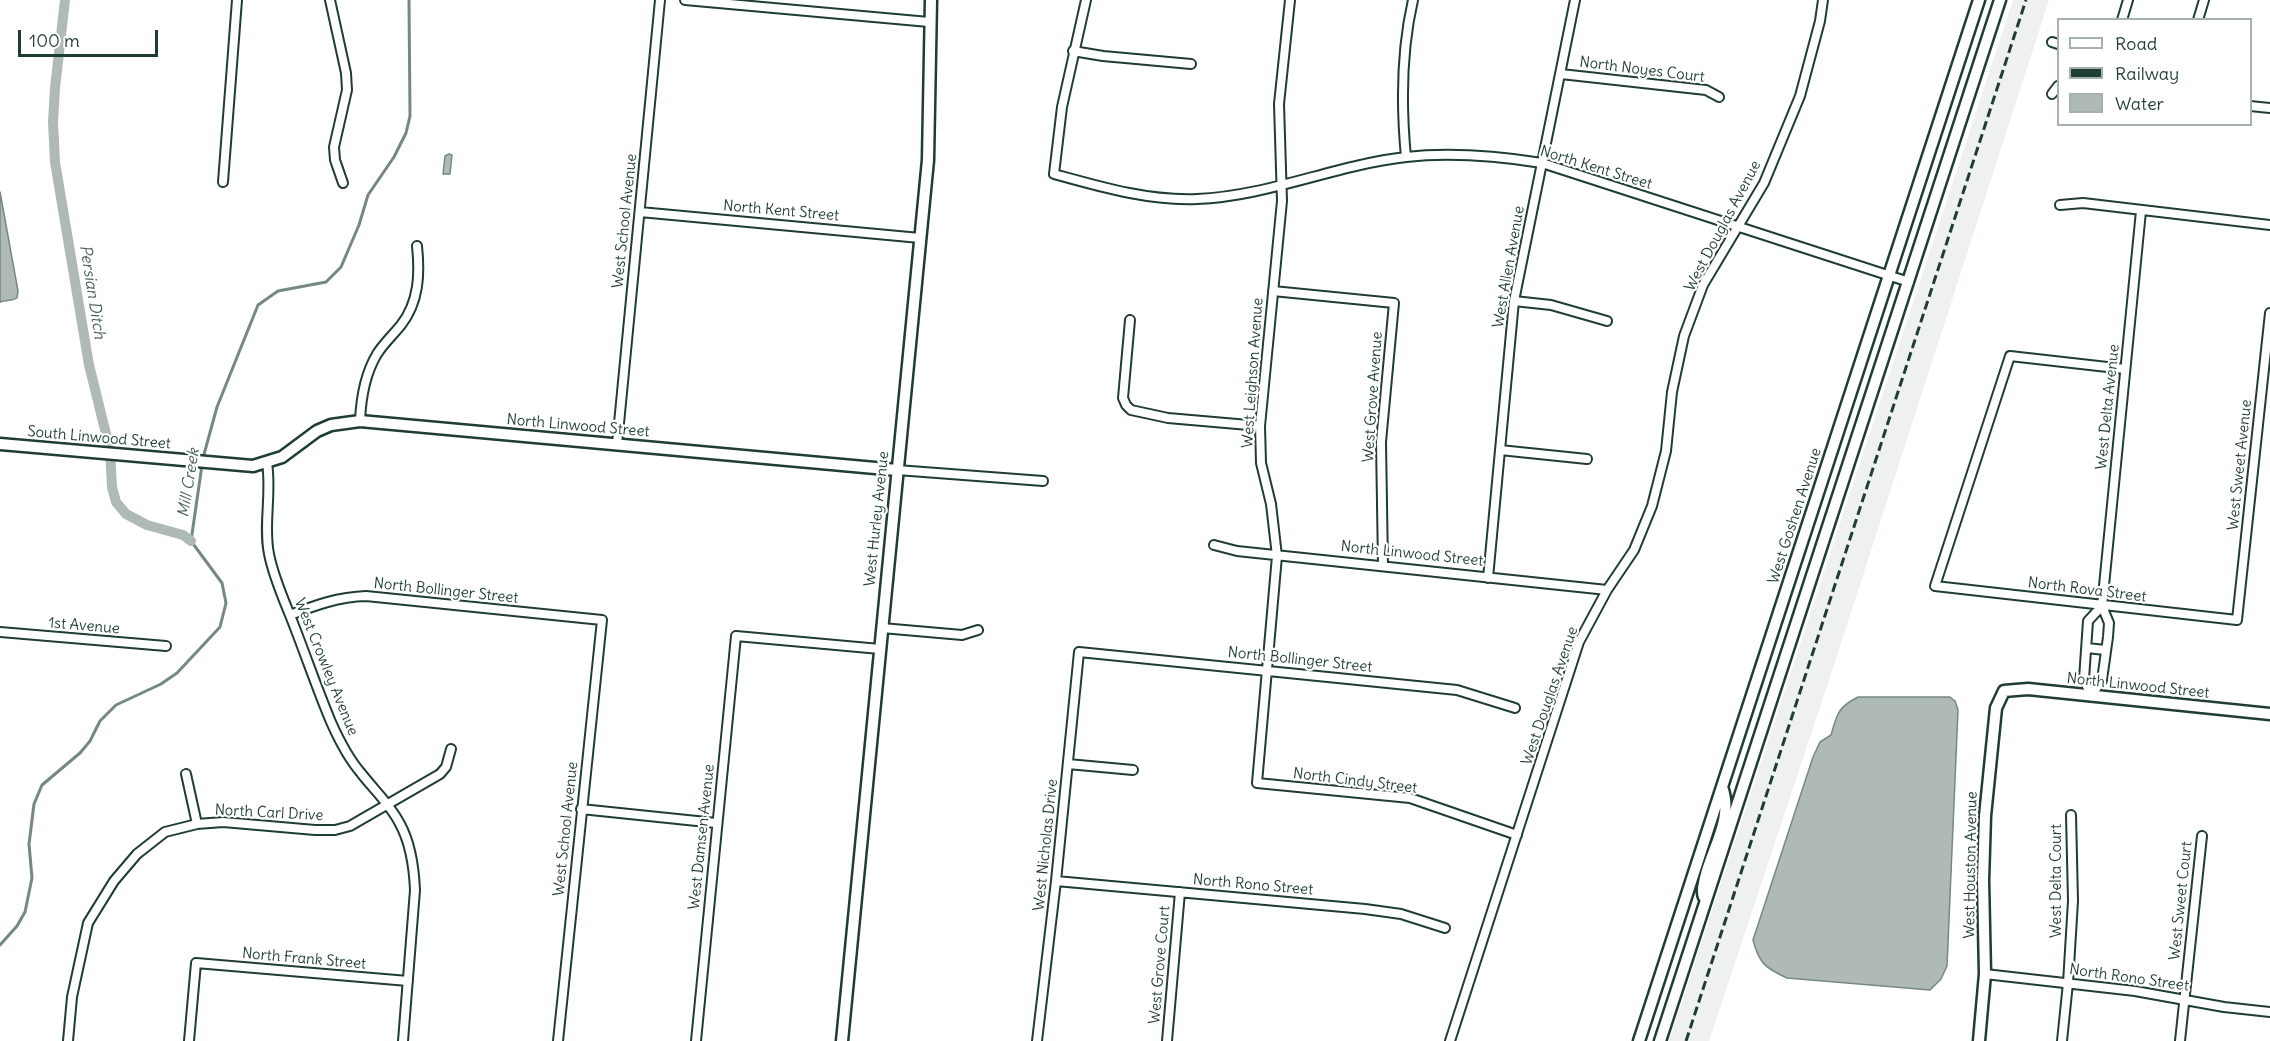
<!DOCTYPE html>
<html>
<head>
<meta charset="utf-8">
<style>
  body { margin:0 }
  #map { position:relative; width:2270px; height:1041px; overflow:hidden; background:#fff; font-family:Delius,sans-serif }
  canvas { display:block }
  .legend { position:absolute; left:2057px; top:18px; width:195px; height:108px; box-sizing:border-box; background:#fff; border:2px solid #a5b1ae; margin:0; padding:8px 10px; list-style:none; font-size:18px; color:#1f3d34 }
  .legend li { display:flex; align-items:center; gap:12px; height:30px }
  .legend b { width:30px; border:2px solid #a5b1ae }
  .scale { position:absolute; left:18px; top:30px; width:140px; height:27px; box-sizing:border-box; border:3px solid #1f3d34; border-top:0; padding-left:8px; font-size:18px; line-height:21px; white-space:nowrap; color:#1f3d34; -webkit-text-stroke:4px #fff; paint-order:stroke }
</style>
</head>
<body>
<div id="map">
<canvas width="2270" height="1041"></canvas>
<ul class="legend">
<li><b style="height:8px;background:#fff"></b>Road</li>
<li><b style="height:8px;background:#1f3d34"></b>Railway</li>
<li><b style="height:16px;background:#afbab7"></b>Water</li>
</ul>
<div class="scale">100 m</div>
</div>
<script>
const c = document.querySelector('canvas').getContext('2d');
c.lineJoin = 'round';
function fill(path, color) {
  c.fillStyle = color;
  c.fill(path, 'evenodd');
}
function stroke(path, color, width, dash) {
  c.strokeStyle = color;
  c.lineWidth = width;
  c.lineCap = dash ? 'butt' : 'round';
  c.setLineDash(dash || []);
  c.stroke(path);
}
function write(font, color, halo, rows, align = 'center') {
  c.font = font + ' Delius,sans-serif';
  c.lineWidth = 4.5;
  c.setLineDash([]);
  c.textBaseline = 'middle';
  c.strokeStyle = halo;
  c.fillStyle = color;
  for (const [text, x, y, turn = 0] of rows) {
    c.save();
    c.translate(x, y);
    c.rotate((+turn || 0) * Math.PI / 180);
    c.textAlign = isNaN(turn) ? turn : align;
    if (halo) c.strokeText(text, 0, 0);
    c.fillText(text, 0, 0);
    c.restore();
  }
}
fill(new Path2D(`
  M2013 0H2049L1834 665 1709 1041H1669Z`), '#eef1f0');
const water = new Path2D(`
  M449 154 452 155 450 174H443L445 156Z
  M0 192 18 291 17 298C11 302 6 299 0 302Z
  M1858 697H1950L1955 701 1958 710 1947 966 1941 979 1930 990 1787 978C1765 968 1759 963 1753 940L1813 757 1820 742 1831 735C1837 714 1838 707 1858 697Z`);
fill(water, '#afbab7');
stroke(water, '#758883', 1.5);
stroke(new Path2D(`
  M203 458 217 407 258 305 278 291 326 282 341 267 359 225 368 195 394 157 406 133 410 116 409 0
  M0 945 17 926 25 912 32 878 29 844 34 804 42 785 80 753 90 741 100 721 116 705 161 684 177 673 220 627 226 603 222 583 191 541 202 465`), '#758883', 3);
stroke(new Path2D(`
  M65 0 55 88 53 122 55 162 89 365 110 450 112 487 116 502 126 514 147 525 183 535 191 541`), '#afbab7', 10);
const street = new Path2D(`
  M330 0 346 73 347 90 334 147 335 160 343 183
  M685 0 929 22
  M1086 0 1062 107 1054 174C1101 187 1148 201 1197 199 1269 196 1335 165 1406 157 1451 152 1497 156 1542 163L1909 282
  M1290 0 1279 104 1282 201 1260 426 1261 463 1271 504 1277 556 1257 783 1410 798 1517 835
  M2122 20 2128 0
  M2198 20 2204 0
  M2052 42 2058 44
  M1073 51 1103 56 1191 64
  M1561 74 1706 90 1719 97
  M2052 94 2058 86
  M2250 106 2270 108
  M1406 157C1401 105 1401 52 1413 0
  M223 182 237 0
  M2060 205 2083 203 2270 225
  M640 212 920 238
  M1273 291 1394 303 1381 442 1383 565
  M1514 301 1551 305 1607 321
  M1130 320 1123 398 1126 405 1131 410 1168 418 1260 426
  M2125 369 2010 356 1935 586 2237 620 2270 313
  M360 421C361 397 365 374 377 354 384 343 393 335 401 325 419 302 420 274 417 246
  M617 444 660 0
  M1500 450 1587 459
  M267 463C272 494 263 525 269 554 274 580 286 604 295 628 307 659 318 691 331 722 339 740 348 758 361 773 374 790 390 804 400 824 411 844 414 867 415 890L403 1041
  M897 470 1043 481
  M1214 545 1237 551 1607 590
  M1488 578 1514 301 1575 0
  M290 615C316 605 338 597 366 596L602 620 558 1041
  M882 628 962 635 978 630
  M0 632 166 646
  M2087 648 2105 650
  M2091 696 2102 680 2108 637 2109 623 2102 606 2141 211
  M2091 696 2084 679 2088 621 2102 606
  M1068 764 1133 770
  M186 774 197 824
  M581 809 716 823
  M1056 881 1365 909 1401 914 1445 928
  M1985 974 2135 991 2224 1007 2270 1012
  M68 1041 72 997 88 923 114 881 137 854 165 832 197 824 223 822 315 830H335L350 826 440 774 446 767 451 749
  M189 1041 196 963 408 981
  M696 1041 736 636 880 649
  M1037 1041 1056 881 1079 652 1457 690 1515 708
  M1167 1041 1180 892
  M1450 1041 1579 642 1607 590 1634 550 1652 506 1666 451 1672 392 1684 336 1703 285 1764 183 1800 96 1820 21 1823 0
  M2062 1041 2068 983 2073 901 2071 815
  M2180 1041 2202 836`);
const secondary = new Path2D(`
  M0 444 253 466 282 457 317 431 331 425 360 421 897 470
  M1704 897C1701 890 1704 885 1705 878 1712 848 1734 818 1722 787
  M842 1041 928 160 931 0
  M1639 1041 1979 0
  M1660 1041 2000 0
  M1979 1041 1985 974 1983 880 1985 816 1996 708 2004 691 2028 689 2270 714`);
stroke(street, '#1f3d34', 12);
stroke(secondary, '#1f3d34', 15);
stroke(street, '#fff', 8);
stroke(secondary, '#fff', 10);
stroke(new Path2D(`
  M1686 1041 2026 0`), '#1f3d34', 3, [9, 4.5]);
write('15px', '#1f3d34', '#fff', [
  ["North Noyes Court",1642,70,7],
  ["North Kent Street",1596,168,17],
  ["North Kent Street",781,211,5],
  ["West School Avenue",625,221,-84],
  ["West Douglas Avenue",1723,226,-62],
  ["West Allen Avenue",1509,267,-80],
  ["West Leighson Avenue",1253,373,-86],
  ["West Grove Avenue",1373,397,-86],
  ["West Delta Avenue",2108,407,-84],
  ["North Linwood Street",578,426,5],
  ["South Linwood Street",99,438,5],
  ["West Sweet Avenue",2240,465,-84],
  ["West Goshen Avenue",1795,516,-72],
  ["West Hurley Avenue",877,519,-84],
  ["North Linwood Street",1412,554,6],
  ["North Rova Street",2087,590,7],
  ["North Bollinger Street",446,591,6],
  ["1st Avenue",84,626,5],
  ["North Bollinger Street",1300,660,6],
  ["West Crowley Avenue",326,667,68],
  ["North Linwood Street",2138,686,6],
  ["West Douglas Avenue",1550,696,-71],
  ["North Cindy Street",1355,781,7],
  ["North Carl Drive",269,813,3],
  ["West School Avenue",566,829,-84],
  ["West Damsen Avenue",702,837,-84],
  ["West Nicholas Drive",1046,845,-84],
  ["West Houston Avenue",1971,865,-89],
  ["West Delta Court",2057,881,-90],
  ["North Rono Street",1253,885,5],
  ["West Sweet Court",2181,901,-84],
  ["North Frank Street",304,959,5],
  ["West Grove Court",1160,965,-85],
  ["North Rono Street",2129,978,8]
]);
write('italic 16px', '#4a625b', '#fff', [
  ["Persian Ditch",92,292,81],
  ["Mill Creek",189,483,-81]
]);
</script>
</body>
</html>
